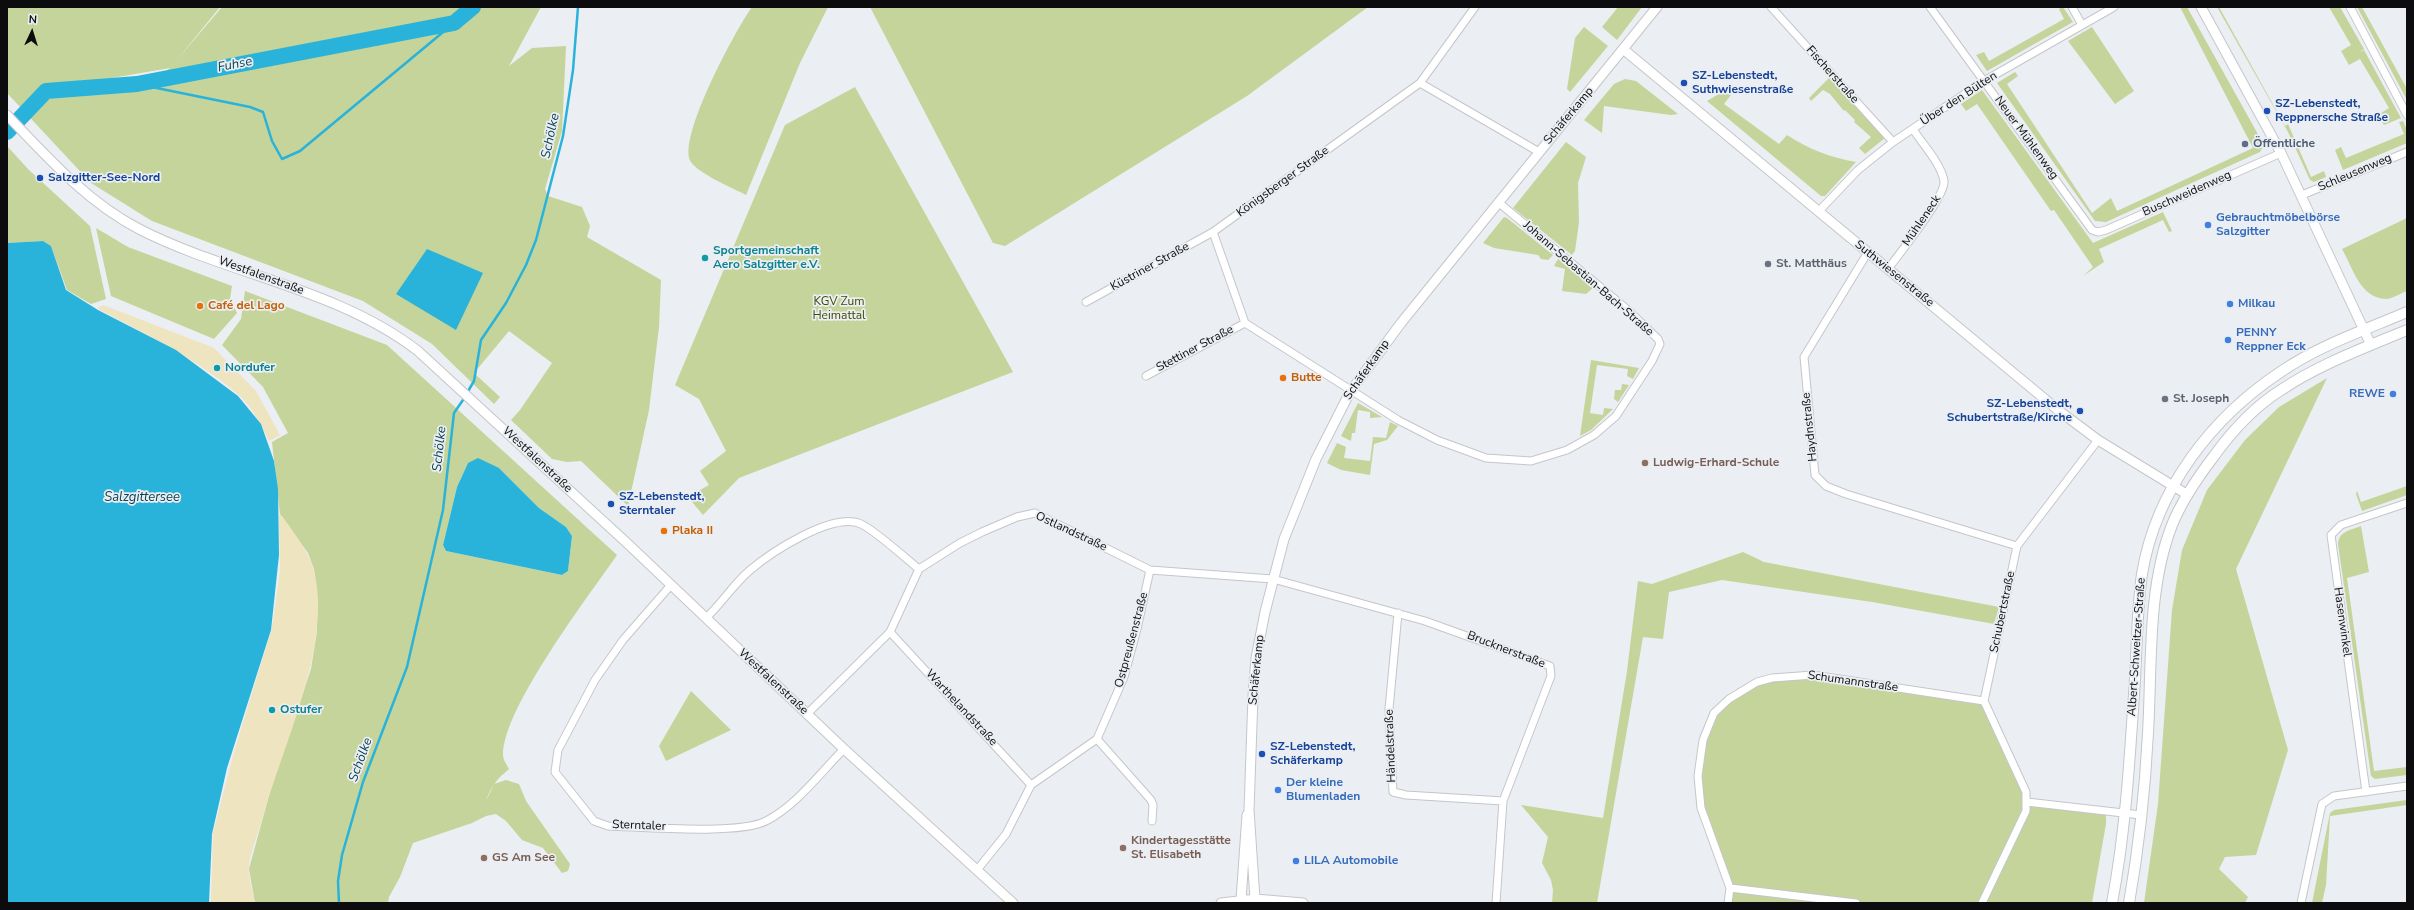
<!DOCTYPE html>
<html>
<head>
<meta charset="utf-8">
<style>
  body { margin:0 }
  #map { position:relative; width:2414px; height:910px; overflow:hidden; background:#ebeef2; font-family:"Nunito Sans",sans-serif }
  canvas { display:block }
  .frame { position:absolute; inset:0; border:8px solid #0c0c0e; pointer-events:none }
  .north { position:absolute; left:12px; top:12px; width:40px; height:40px; -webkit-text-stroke:3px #ebeef2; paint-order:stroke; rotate:4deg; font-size:11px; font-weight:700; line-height:16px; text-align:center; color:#0c0c0e }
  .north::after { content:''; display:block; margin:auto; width:14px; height:18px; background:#0c0c0e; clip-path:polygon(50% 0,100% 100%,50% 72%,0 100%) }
</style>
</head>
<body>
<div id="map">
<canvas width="2414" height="910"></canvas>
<div class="frame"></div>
<div class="north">N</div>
</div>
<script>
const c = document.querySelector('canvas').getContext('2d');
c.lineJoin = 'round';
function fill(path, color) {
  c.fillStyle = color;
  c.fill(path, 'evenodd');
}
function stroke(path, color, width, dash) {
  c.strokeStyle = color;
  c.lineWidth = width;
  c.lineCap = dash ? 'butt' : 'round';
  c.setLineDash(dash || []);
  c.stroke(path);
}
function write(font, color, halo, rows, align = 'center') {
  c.font = font + ' "Nunito Sans",sans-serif';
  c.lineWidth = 3.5;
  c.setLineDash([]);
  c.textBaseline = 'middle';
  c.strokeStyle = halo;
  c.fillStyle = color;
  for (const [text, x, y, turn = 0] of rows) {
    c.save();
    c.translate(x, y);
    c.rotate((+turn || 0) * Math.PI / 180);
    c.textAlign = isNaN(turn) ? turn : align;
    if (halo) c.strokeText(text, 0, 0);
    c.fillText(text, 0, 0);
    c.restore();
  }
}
fill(new Path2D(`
  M7 7H220L176 61 222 7H541L509 66 532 48 566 46 562 131 545 189 548 196 582 207 590 226 587 237 661 280 659 327 649 410 628 506 581 461 567 462 552 459 511 420 520 410 552 363 509 331 474 373 500 397 494 404 432 344 363 301 152 221 91 183 7 93ZM170 68 139 90 88 82Z
  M752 7H828L800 63 746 195C733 188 699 174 691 162 676 140 736 29 752 7Z
  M870 7H1368L1247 96 1005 246 993 243Z
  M1618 7H1642L1617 40 1602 27Z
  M2063 7 2073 22 1987 71 1976 55 1984 52 1989 61 2064 19 2059 9Z
  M2180 7H2187L2264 145 2260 152 2106 222 2095 221 1997 83 2015 72 2018 76 2007 84 2092 213 2111 198 2117 211 2253 148Z
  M2217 7H2219L2285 126 2288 124 2311 177 2324 171 2326 177 2314 182 2310 180 2288 132Z
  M2329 7H2340L2364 49 2359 53 2364 50 2401 118 2384 125 2378 115 2389 108 2360 59 2349 65 2341 51 2351 45Z
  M2357 7H2362L2407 89V100Z
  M1584 27 1608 46 1570 92 1567 89 1575 38Z
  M2092 27 2134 91 2115 104 2068 41Z
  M1829 78 1885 138 1865 154 1859 148 1871 137 1854 122 1855 120 1845 110 1844 111 1830 94 1823 90 1811 101 1809 98Z
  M1625 79 1636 81 1678 114 1671 115 1604 106 1602 133 1584 120 1614 84Z
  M855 87 1013 372 739 478 703 515 688 497 709 485 700 471 726 451 699 399 675 385 785 125Z
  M1982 90 2093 243 2163 212 2172 231 2169 232 2163 220 2099 249 2104 262 2083 276 2093 267 2054 210 2051 211 1977 104 1966 111 1961 104Z
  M1724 91 1731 95 1724 104 1779 144 1787 135C1808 149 1832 158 1856 162L1825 196H1821L1707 101Z
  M2403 121 2407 130V143L2343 170 2335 150 2341 147 2346 158 2404 134 2399 122Z
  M1566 142 1586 157 1578 183 1579 222 1575 251 1572 255 1513 208Z
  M7 146 29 170 90 226 106 299 91 304 67 290 51 246 43 241 7 243Z
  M1504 217 1507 218 1553 255 1548 260 1541 259 1538 255 1494 248 1483 243Z
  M2407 218V291C2401 293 2392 299 2386 299 2360 298 2353 268 2342 249Z
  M96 228 128 247 232 286 230 299 237 313 214 339 111 296Z
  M1558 259 1593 288 1586 294 1562 291 1565 269 1554 266Z
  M245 291 387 345 617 555C588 597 503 708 503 755 503 760 507 765 509 769 497 779 491 786 486 801L494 784 506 780 519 784 526 801 570 864 568 871 562 873 543 848 522 840 506 821 496 814 486 816 472 823 413 843 400 877 389 897 388 903H255L249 869 270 792 311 669 317 631V591L314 569 308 553 280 514 272 442 288 433 263 387 222 345 241 319ZM468 463 499 468 539 508 566 527 572 536 568 571 562 575 446 551 443 545 457 487Z
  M1591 360 1639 368 1633 379 1627 376 1628 369 1597 365 1590 413 1603 415 1604 408 1613 409 1591 430 1580 436Z
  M2327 378 2236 569 2288 750 2256 855 2225 857 2219 869 2248 897 2245 903H2144L2158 804 2172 610 2182 550 2207 490 2245 440 2279 407Z
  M1622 384 1629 385 1618 402 1614 399 1615 390H1621Z
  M1358 403 1382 417 1370 418V412L1358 410 1355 433H1352L1351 441 1341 436Z
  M1390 422 1398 426 1387 440 1374 444 1370 475 1341 470 1327 463 1337 443 1346 447 1344 458 1370 461 1373 437 1386 438Z
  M2407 486V495L2362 511 2356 494 2357 491 2361 502Z
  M2361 526 2369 572 2347 578 2374 771 2407 767V775L2375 779 2371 776 2338 544C2339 531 2351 530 2361 526Z
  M1743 552 1764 562 1999 607 1994 624 1872 602 1722 580 1669 592 1663 639 1643 637 1597 903H1552L1553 890 1551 880 1542 863 1548 837 1521 805 1603 818 1627 671 1638 581 1652 584Z
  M1813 675 1984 701 2028 802 2106 811V824L2092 903H1728L1730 888 1701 808 1700 739 1714 713 1757 682Z
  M691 691 731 730 666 761 659 746Z
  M2407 800V805L2330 816 2326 885 2322 903H2312L2330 813 2334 810Z`), '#c4d49b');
fill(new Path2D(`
  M103 305 214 348 256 391 280 435 269 441C262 426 253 409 241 397 200 360 145 334 97 308Z
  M279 516H282C294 533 307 549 313 568 335 640 281 750 262 820 258 834 248 858 249 870 249 881 253 892 255 903H211L213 833 234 752 272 628 280 571Z`), '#eee4bf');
fill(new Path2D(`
  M43 241 51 246 66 290 98 310 176 350 238 396 261 424 274 461 278 489 279 555 271 630 227 768 212 834 209 903H7V243Z
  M427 249 483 273 456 330 396 294Z
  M478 458 499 468 539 508 566 527 572 536 568 571 562 575 446 551 443 545 457 487 468 463Z`), '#2ab3da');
stroke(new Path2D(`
  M137 84 250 107 263 112 272 141 282 159 300 151 454 23
  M467 393 474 381 481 340 506 303 526 265 536 240 563 136 573 70 578 7
  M339 903 338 881 342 855 363 782 407 667 443 510 454 413 465 397`), '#2ab3da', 2.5);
stroke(new Path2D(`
  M7 132 46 91 137 84 454 23 473 7`), '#2ab3da', 16);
const minor = new Path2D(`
  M1771 7 1893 142
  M1930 7 2092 230 2098 232 2106 230 2281 153
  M2072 7 2082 25
  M2350 7 2407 115
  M1420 83 1475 7
  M2302 195 2407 152
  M1498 202 1629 311 1658 339 1660 344 1652 361 1616 416 1594 435 1567 450 1531 461 1486 458 1437 440 1398 420 1245 323 1213 232 1420 83 1539 152
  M1819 211 1858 170 1893 142 1984 81 2114 7
  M1868 252 1804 357 1815 475 1826 486 1846 494 2017 546
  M1888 269C1899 254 1946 196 1944 181 1941 163 1922 144 1913 129
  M1086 302 1213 232
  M1146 376 1245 323
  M671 585 623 640 595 680 558 750 555 772 594 821 608 826C643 827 739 835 766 821 797 805 820 773 844 749
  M1398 613 1389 709 1393 792 1406 795 1503 801
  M706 618C721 604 733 585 749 571 770 553 833 511 861 524 876 531 905 558 919 569
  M890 632 1031 785
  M807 714 890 632 919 569 960 543 982 532 1017 517 1035 513 1150 570 1273 579 1425 621 1550 666 1551 676 1503 801 1496 903
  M1097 739 1151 800 1153 805 1152 821
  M2366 792 2331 535 2341 525 2407 503
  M2027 802 2141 815
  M977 870 1006 834 1031 785 1097 739 1124 677 1137 629 1150 570
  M1730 888 1856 903
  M1728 903 1730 888 1701 808 1698 776 1703 740 1714 713 1729 699 1757 682 1772 678 1813 675 1984 701
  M1982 903 2026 811V792L1984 701 2017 546 2098 440
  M2301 903 2322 804 2334 796 2407 786`);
const tertiary = new Path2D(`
  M2201 7 2281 153 2371 345
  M1623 49 2058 410 2098 440 2188 495
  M7 115C47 157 87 202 139 229 229 275 336 288 418 351L628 544 844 749 1013 903
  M1255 899 1249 810 1253 696 1256 658 1265 612 1284 539 1316 459 1350 392 1401 323 1657 7
  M1221 903 1255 899 1303 903
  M1243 903 1241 900 1247 815`);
const secondary = new Path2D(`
  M2112 903C2126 829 2130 754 2135 679 2137 644 2137 609 2142 574 2156 489 2212 417 2282 371 2320 345 2365 330 2407 312
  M2129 903C2139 847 2145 790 2148 733 2152 665 2147 589 2172 525 2182 500 2198 477 2214 456 2232 431 2254 407 2281 390 2320 364 2364 348 2407 330`);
stroke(minor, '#c4c6ca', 9);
stroke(tertiary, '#c4c6ca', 11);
stroke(secondary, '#c4c6ca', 12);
stroke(minor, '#fff', 7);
stroke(tertiary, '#fff', 9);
stroke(secondary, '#fff', 10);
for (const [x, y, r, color] of [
  [1684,83,4,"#1a4fb4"],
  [2267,111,4,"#1a4fb4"],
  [2245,144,4,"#5c6f8a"],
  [40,178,4,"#1a4fb4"],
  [2208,225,4,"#3f7fe0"],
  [705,258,4,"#0f9aa8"],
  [1768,264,4,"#6b7280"],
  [2230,304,4,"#3f7fe0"],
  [200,306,4,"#e8710a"],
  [2228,340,4,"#3f7fe0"],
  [217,368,4,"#0f9aa8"],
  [1283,378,4,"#e8710a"],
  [2393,394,4,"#3f7fe0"],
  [2165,399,4,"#6b7280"],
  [2080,411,4,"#1a4fb4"],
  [1645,463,4,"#8d6e63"],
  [611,504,4,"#1a4fb4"],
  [664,531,4,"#e8710a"],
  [272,710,4,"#0f9aa8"],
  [1262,754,4,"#1a4fb4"],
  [1278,790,4,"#3f7fe0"],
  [1123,848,4,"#8d6e63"],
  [484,858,4,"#8d6e63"],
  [1296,861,4,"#3f7fe0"]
]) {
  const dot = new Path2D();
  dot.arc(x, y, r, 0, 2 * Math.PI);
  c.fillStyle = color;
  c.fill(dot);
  stroke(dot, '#ebeef2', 1.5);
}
write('12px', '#0c0c0e', '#ebeef2', [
  ["Fischerstraße",1832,75,48],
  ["Über den Bülten",1959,99,-33],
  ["Schäferkamp",1569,116,-50],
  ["Neuer Mühlenweg",2026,138,54],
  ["Schleusenweg",2355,173,-23],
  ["Königsberger Straße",1283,182,-36],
  ["Buschweidenweg",2187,194,-24],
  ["Mühleneck",1922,221,-56],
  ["Küstriner Straße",1150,267,-29],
  ["Suthwiesenstraße",1894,274,39],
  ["Westfalenstraße",261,276,20],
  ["Johann-Sebastian-Bach-Straße",1588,279,41],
  ["Stettiner Straße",1195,349,-28],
  ["Schäferkamp",1367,370,-55],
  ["Haydnstraße",1810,427,-96],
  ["Westfalenstraße",537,460,43],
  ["Ostlandstraße",1071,532,25],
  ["Schubertstraße",2003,612,-78],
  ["Hasenwinkel",2342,622,82],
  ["Ostpreußenstraße",1132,640,-75],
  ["Albert-Schweitzer-Straße",2137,647,-86],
  ["Brucknerstraße",1506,650,21],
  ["Schäferkamp",1257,670,-84],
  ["Westfalenstraße",773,682,43],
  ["Schumannstraße",1853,682,8],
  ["Warthelandstraße",961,708,47],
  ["Händelstraße",1391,746,-92],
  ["Sterntaler",639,826,2]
]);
write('bold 12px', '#164399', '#ebeef2', [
  ["SZ-Lebenstedt,",1692,76],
  ["Suthwiesenstraße",1692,90],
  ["SZ-Lebenstedt,",2275,104],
  ["Reppnersche Straße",2275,118],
  ["Salzgitter-See-Nord",48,178],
  ["SZ-Lebenstedt,",2072,404,"right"],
  ["Schubertstraße/Kirche",2072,418,"right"],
  ["SZ-Lebenstedt,",619,497],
  ["Sterntaler",619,511],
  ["SZ-Lebenstedt,",1270,747],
  ["Schäferkamp",1270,761]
], 'left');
write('bold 12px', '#4e5e75', '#ebeef2', [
  ["Öffentliche",2253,144]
], 'left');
write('bold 12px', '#366cbe', '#ebeef2', [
  ["Gebrauchtmöbelbörse",2216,218],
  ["Salzgitter",2216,232],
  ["Milkau",2238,304],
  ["PENNY",2236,333],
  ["Reppner Eck",2236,347],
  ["REWE",2385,394,"right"],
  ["Der kleine",1286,783],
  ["Blumenladen",1286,797],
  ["LILA Automobile",1304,861]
], 'left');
write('bold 12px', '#0d838f', '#ebeef2', [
  ["Sportgemeinschaft",713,251],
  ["Aero Salzgitter e.V.",713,265],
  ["Nordufer",225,368],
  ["Ostufer",280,710]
], 'left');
write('bold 12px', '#5b616d', '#ebeef2', [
  ["St. Matthäus",1776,264],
  ["St. Joseph",2173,399]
], 'left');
write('12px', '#3d4a00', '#ebeef2', [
  ["KGV Zum",839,302],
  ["Heimattal",839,316]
]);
write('bold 12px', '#c56008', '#ebeef2', [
  ["Café del Lago",208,306],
  ["Butte",1291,378],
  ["Plaka II",672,531]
], 'left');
write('bold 12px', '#785e54', '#ebeef2', [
  ["Ludwig-Erhard-Schule",1653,463],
  ["Kindertagesstätte",1131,841],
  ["St. Elisabeth",1131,855],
  ["GS Am See",492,858]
], 'left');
write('italic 13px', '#0a4354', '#ebeef2', [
  ["Fuhse",235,65,-11],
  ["Schölke",551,136,-78],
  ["Schölke",440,449,-84],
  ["Salzgittersee",142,498],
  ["Schölke",361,760,-70]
]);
</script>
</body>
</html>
